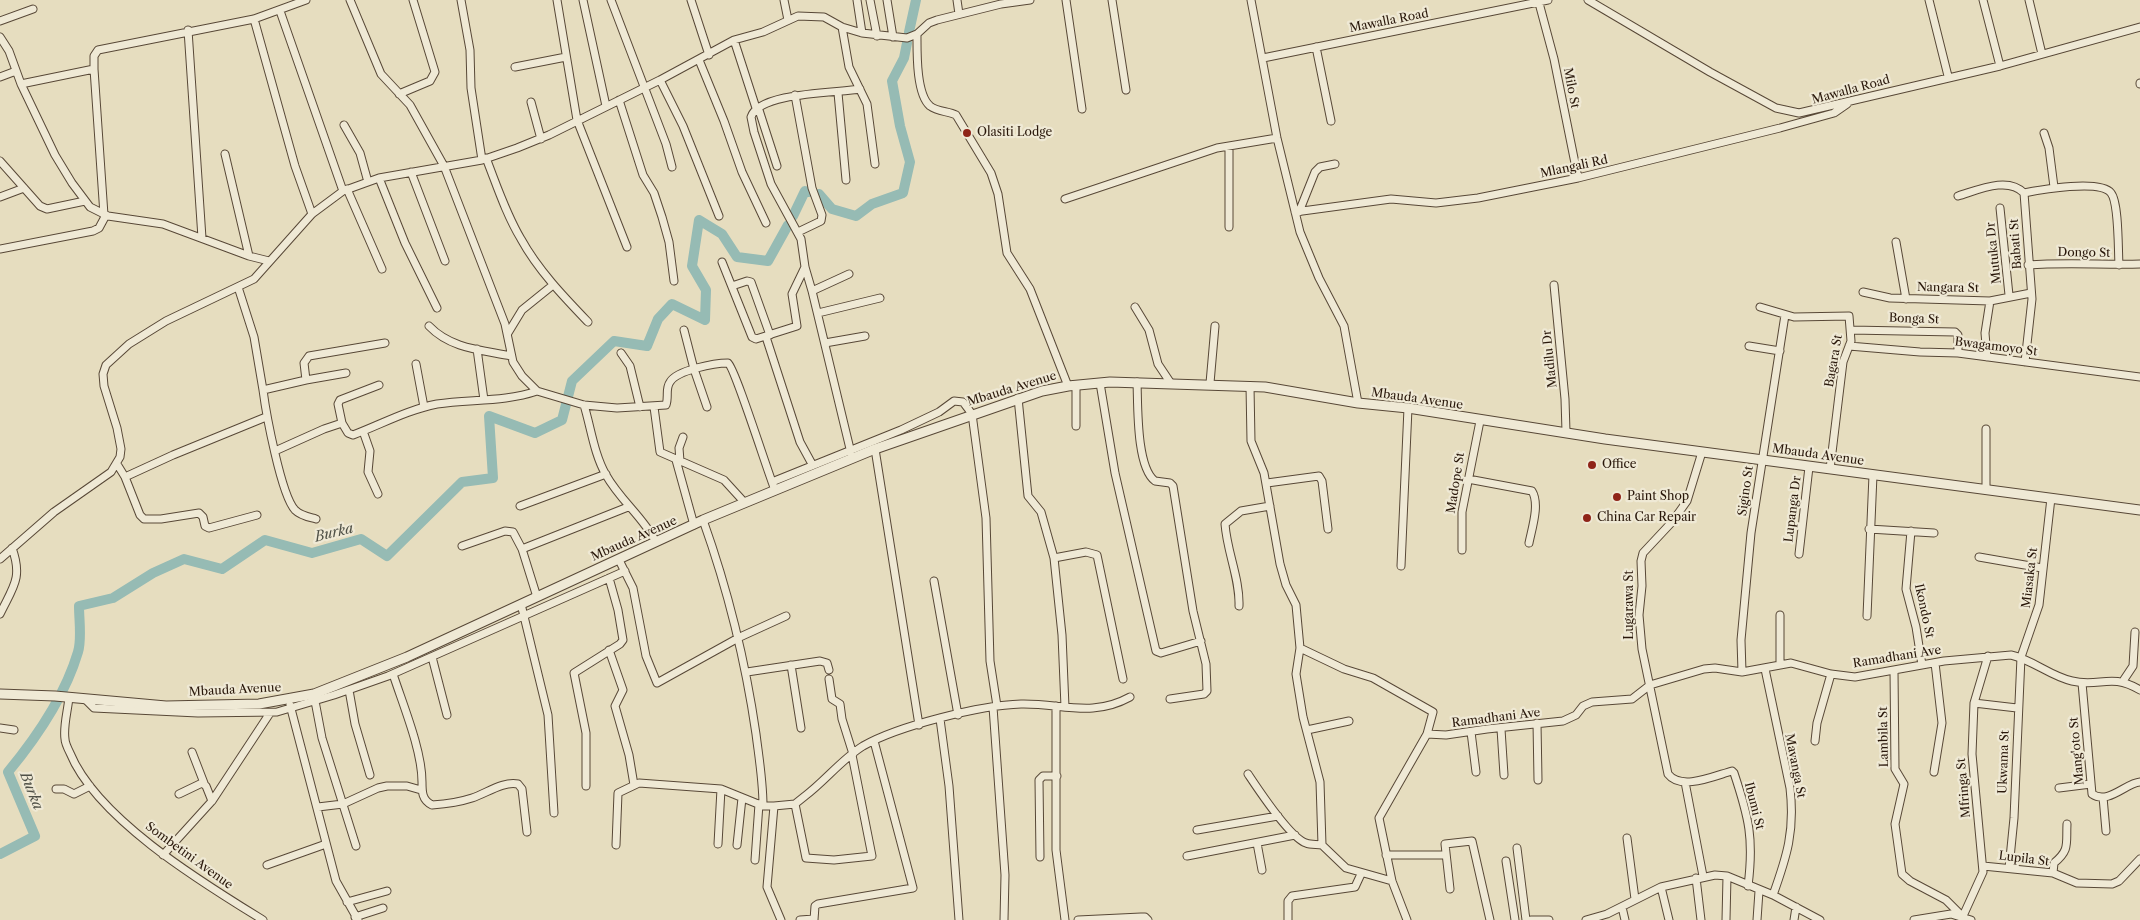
<!DOCTYPE html>
<html>
<head>
<meta charset="utf-8">
<style>
  body { margin:0 }
  canvas { display:block; background:#e6ddbf }
</style>
</head>
<body>
<canvas width="2140" height="920"></canvas>
<script>
const c = document.querySelector('canvas').getContext('2d');
c.lineJoin = 'round';
function stroke(path, color, width, dash) {
  c.strokeStyle = color;
  c.lineWidth = width;
  c.lineCap = dash ? 'butt' : 'round';
  c.setLineDash(dash || []);
  c.stroke(path);
}
function write(font, color, halo, rows, align = 'center') {
  c.font = font + ' "Libre Caslon Text",serif';
  c.lineWidth = 4.5;
  c.setLineDash([]);
  c.textBaseline = 'middle';
  c.strokeStyle = halo;
  c.fillStyle = color;
  for (const [text, x, y, turn = 0] of rows) {
    c.save();
    c.translate(x, y);
    c.rotate((+turn || 0) * Math.PI / 180);
    c.textAlign = isNaN(turn) ? turn : align;
    if (halo) c.strokeText(text, 0, 0);
    c.fillText(text, 0, 0);
    c.restore();
  }
}
stroke(new Path2D(`
  M909 32 916 0
  M819 194 832 209 856 216 872 204 903 193 910 162 900 126 892 81 904 58 907 43
  M793 216 805 191 809 192
  M0 854 35 836 8 772C37 737 65 696 78 652 82 639 79 620 79 606L113 598 153 573 184 559 222 569 265 540 312 553 361 539 387 556 462 482 493 478 489 416 535 433 562 420 572 381 614 341 647 346 658 319 672 304 705 320 706 290 692 266 699 220 722 234 737 257 768 261 788 225`), '#96bbb4', 10);
const minor = new Path2D(`
  M350 0 381 74 410 105 444 166 505 324 513 362 522 376 537 391 584 405 617 408 666 405C669 397 665 389 670 382 677 370 715 363 728 363 735 368 768 473 775 490
  M461 0 470 50 471 88 482 160
  M557 0 577 120 627 247
  M583 0 606 106
  M611 0 666 144 672 167
  M691 0 709 55
  M784 0 788 20
  M857 0 862 33
  M870 0 877 36
  M887 0 893 37
  M957 0 959 14
  M1066 0 1082 109
  M1112 0 1126 90
  M1251 0 1277 138 1300 232 1319 278 1344 326 1358 403
  M1588 0 1710 72 1776 108 1799 113 2000 66 2140 27
  M1929 0 1948 76
  M1983 0 2000 66
  M2029 0 2042 54
  M1539 3 1554 59 1578 178
  M280 11 343 191
  M254 19 295 166 312 214
  M0 21 33 9
  M842 27 849 67 867 104 875 164
  M188 30 202 238
  M917 34C917 52 916 94 930 106 938 112 948 111 956 115L991 173 998 194 1007 253 1030 289 1068 386
  M0 37 9 51 21 84 55 155 72 183 90 207 108 216 163 224 249 256 269 261
  M734 40 756 108
  M1316 47 1331 121
  M1263 58 1548 0
  M699 60 724 121 742 172 766 223
  M515 67 566 57
  M0 77 16 71
  M660 80 683 126 719 216
  M2140 83V84
  M21 84 94 69
  M838 93 846 180
  M399 94 430 81 435 72 413 0
  M795 95 812 188 822 215 821 221 798 232
  M619 100 643 175 654 193 662 217 669 242 674 281
  M531 102 541 139
  M758 107 777 166
  M344 125 360 153 368 182
  M2044 133 2049 148 2054 187
  M1229 146V227
  M225 154 249 256
  M486 158C497 186 506 214 521 239 538 270 564 297 588 322
  M0 161 40 206 47 209 85 201
  M411 172 445 261
  M379 178 405 243 437 308
  M347 189 382 269
  M2024 193C2040 190 2100 179 2111 193 2119 203 2118 249 2119 265
  M1958 196C1978 190 2008 176 2024 193L2032 299 2025 362
  M0 197 24 188
  M1065 199 1217 148 1277 138
  M2000 208 2009 295
  M1295 212 1391 199 1436 203 1478 198 1578 178 1780 128 1834 113 1847 104
  M1299 212 1315 172 1320 167 1335 164
  M104 215 94 69V56L98 50 254 19 306 0
  M1896 242 1906 299
  M0 249 93 231 99 228 106 215
  M722 262 752 337 756 339 797 326 792 294 805 267
  M2028 265C2066 262 2103 265 2140 264
  M849 274 812 291 805 267 801 239 771 184 754 132 751 117C759 92 838 93 860 89
  M1554 285 1565 399 1566 432
  M732 286 747 281 751 282 770 335
  M238 287 254 337 263 390
  M812 291 851 453
  M1863 292 1890 298 1990 301 2031 293
  M1135 307 1149 330 1158 364 1170 382
  M1760 307 1794 317 1849 316 1851 341 1843 362 1830 469
  M818 313 880 298
  M429 326C451 349 482 350 511 356
  M684 330 694 369 707 407
  M1851 330 1955 332 1958 335V353
  M508 333 522 310 553 285
  M766 337 800 442 812 464
  M825 343 865 336
  M1749 346 1780 351
  M1849 346 1920 352 1958 353 2140 377
  M477 349 484 400
  M621 353 630 366 640 407
  M1987 357 1985 333 1990 301
  M416 364 424 407
  M306 380 346 373
  M1137 382C1138 404 1136 467 1155 481L1170 483 1173 486 1193 611 1206 664 1207 691 1204 694 1170 699
  M1100 383 1115 473 1156 651 1161 653 1201 641
  M1210 383 1215 326
  M1076 385V426
  M1250 386 1251 441 1264 473 1280 564 1286 585 1296 605 1300 648 1296 674 1303 717 1320 782 1322 845 1346 868 1392 881
  M1018 398 1028 496 1041 512 1054 558 1062 635 1065 707
  M584 405C591 428 594 454 606 475 620 500 643 517 656 542
  M654 407 660 452 724 480 745 503
  M342 423 338 404 340 400 379 385
  M363 431 370 451 368 472 378 494
  M875 449 919 725
  M275 451 324 429 342 423 348 433 353 435C382 424 407 410 437 404 470 399 505 402 537 391
  M1702 452 1687 501 1672 522 1643 553 1641 561 1642 586 1639 615 1642 649 1668 774C1681 791 1714 776 1732 771L1734 773C1749 818 1754 839 1748 886
  M676 460 694 525
  M680 461 679 448 683 437
  M117 464 125 477 140 515 144 519H161L199 513 203 517 205 526 209 528 257 515
  M125 477 173 455 266 417
  M1468 479 1532 491C1540 504 1532 528 1529 543
  M772 482 901 430 939 412 954 401 963 402 972 414 986 518 990 661 997 706
  M1267 483 1319 476 1322 481 1328 529
  M1986 490V429
  M520 506 606 474
  M316 519C309 517 301 516 295 510 281 495 266 413 263 390L306 380 304 363 309 356 385 343
  M703 520C729 593 745 658 756 734 759 758 763 781 763 806
  M1869 529 1934 533
  M1911 531 1906 589 1916 627 1922 665
  M462 546 505 531 513 532 522 549 537 597
  M522 549 628 507
  M1462 550V512L1480 421
  M1799 554 1809 467
  M1979 557 2042 568
  M1054 558 1086 552 1097 555 1123 679
  M0 559 54 512 111 472 120 457 121 449 117 428 104 386 103 374 106 365 129 344 166 321 254 279 312 214 343 191 379 178 482 160 517 148 549 135 660 80 734 40 763 32 798 16 824 17 842 27 862 33 907 38 917 34 929 23 937 20 1001 4 1030 0
  M619 560 633 588 646 656 657 683 740 637 786 616
  M1401 566 1408 408
  M934 581 958 715
  M521 604 548 715 554 813
  M1239 606C1240 579 1227 552 1225 524L1241 511 1270 506
  M0 614C13 587 23 578 12 548
  M1867 616 1873 475
  M1300 648 1344 669 1373 678 1433 712 1427 734 1379 818 1392 881 1407 920
  M609 650 623 690 615 706 629 755 634 785
  M432 657 447 715
  M791 665 801 728
  M1780 665V615
  M1765 669 1790 788C1795 831 1787 856 1773 895
  M1894 670 1895 769 1904 784 1895 824 1902 874 1910 881 1946 900 1961 915
  M747 672 820 661 827 663 829 670
  M1742 672 1741 640 1751 533 1785 315
  M393 674C403 705 422 750 422 782 422 792 422 800 432 805 445 804 460 802 472 798 487 793 503 781 518 784L522 789 527 832
  M829 679 832 699 840 704 842 719 853 754
  M2123 681 2133 666 2135 632
  M2082 683 2092 794C2108 805 2126 783 2140 782
  M349 690 355 724 370 775
  M69 697C68 710 63 726 65 739 65 743 68 749 70 753 97 819 203 883 263 920
  M85 699 94 708 198 713 277 712 334 695 388 676 625 571
  M315 701 322 738 356 846
  M1974 703 2017 708
  M290 705 336 881 358 920
  M1056 706V850L1065 920
  M993 707 1005 875 1004 920
  M940 719 949 786 959 920
  M1537 723 1538 780
  M0 728 14 730
  M1501 729 1504 775
  M1307 730 1349 721
  M1471 732 1476 772
  M1427 734 1446 735 1487 729 1563 721 1576 715 1583 706 1592 702 1632 699 1650 685 1704 669 1715 668 1742 672 1791 663 1831 674 1855 677 1944 661 2011 655C2033 660 2050 676 2072 681 2100 688 2110 672 2140 690
  M1815 741 1817 723 1831 674
  M192 752 204 783
  M1934 772 1942 723 1935 663
  M1248 774C1258 789 1290 838 1306 843 1311 845 1317 844 1322 845
  M1685 782 1703 876
  M586 786V733L574 673 620 644 623 640 618 610 609 578
  M2059 788 2091 784
  M56 789H64L74 794 90 786
  M179 794 202 783 206 786 212 801
  M2103 797 2106 831
  M795 804 806 858 834 860 872 856 852 755
  M774 806 767 887 781 920
  M318 807 343 804 378 788 387 786H407L421 790
  M1197 830 1278 816
  M1627 838 1635 899
  M1257 843 1262 870
  M718 844 721 789
  M616 845 618 793 639 783 721 789 763 806H774L795 804 805 796C825 781 842 759 863 746 898 726 981 705 1021 704 1061 703 1092 718 1130 697
  M737 845 742 798
  M1517 848 1526 920
  M163 855 212 801 270 713
  M1386 855H1446
  M1187 856 1295 835
  M1040 857 1039 780 1043 776H1057
  M755 860 759 804
  M1506 861 1515 920
  M267 865 326 844
  M1983 866 2053 873 2077 883 2112 884 2119 881 2140 859
  M2009 868 2014 818 2021 657 2039 605 2051 498
  M2053 873 2054 863C2070 850 2066 844 2067 824
  M1696 878 1701 920
  M1661 887 1669 920
  M1450 889 1445 844 1472 841 1490 920
  M347 902 387 891
  M1622 907 1625 920
  M1963 916 1983 872 1972 754 1974 703 1988 656
  M355 917 383 908
  M800 920 814 919
  M814 920 815 906 818 904 913 888 874 741
  M1078 920 1141 917H1145L1148 920
  M1288 920V901L1292 896 1355 887 1361 874
  M1531 920H1549
  M1586 920 1607 914 1661 887 1715 875 1727 876 1773 895 1820 920
  M1726 920 1727 876
  M1757 920 1759 891
  M1794 920 1796 907
  M1914 920 1951 914 1971 920`);
const tertiary = new Path2D(`
  M0 694 55 696 166 706 259 704 314 694 407 657 703 520 875 449 1042 391 1068 386 1110 382 1265 387 1358 403 1408 408 1605 439 2140 510`);
stroke(minor, '#584837', 9);
stroke(tertiary, '#584837', 11);
stroke(minor, '#efe9d5', 7);
stroke(tertiary, '#efe9d5', 9);
for (const [x, y, r, color] of [
  [967,133,5,"#8f2418"],
  [1592,465,5,"#8f2418"],
  [1617,497,5,"#8f2418"],
  [1587,518,5,"#8f2418"]
]) {
  const dot = new Path2D();
  dot.arc(x, y, r, 0, 2 * Math.PI);
  c.fillStyle = color;
  c.fill(dot);
  stroke(dot, '#efe9d5', 2);
}
write('12px', '#29170a', '#efe9d5', [
  ["Mawalla Road",1389,21,-11],
  ["Milo St",1571,88,79],
  ["Mawalla Road",1851,90,-15],
  ["Mlangali Rd",1574,167,-12],
  ["Babati St",2016,244,-94],
  ["Mutuka Dr",1994,253,-96],
  ["Dongo St",2084,253,1],
  ["Nangara St",1948,288,1],
  ["Bonga St",1914,319,2],
  ["Bwagamoyo St",1996,347,7],
  ["Madilu Dr",1550,359,-96],
  ["Bagara St",1834,361,-80],
  ["Mbauda Avenue",1012,389,-17],
  ["Mbauda Avenue",1417,399,8],
  ["Mbauda Avenue",1818,455,8],
  ["Madope St",1456,483,-81],
  ["Sigino St",1746,491,-82],
  ["Lupanga Dr",1793,509,-83],
  ["Mbauda Avenue",634,539,-24],
  ["Miasaka St",2030,578,-83],
  ["Lugarawa St",1630,605,-90],
  ["Ikondo St",1924,611,78],
  ["Ramadhani Ave",1897,657,-9],
  ["Mbauda Avenue",235,690,-3],
  ["Ramadhani Ave",1496,718,-7],
  ["Lambila St",1884,737,-91],
  ["Mang'oto St",2077,751,-95],
  ["Ukwama St",2004,762,-88],
  ["Mavanga St",1795,766,79],
  ["Mfringa St",1964,788,-95],
  ["Ibumi St",1754,806,76],
  ["Sombetini Avenue",189,856,36],
  ["Lupila St",2024,859,7]
]);
write('12px', '#29170a', '#efe9d5', [
  ["Olasiti Lodge",977,133],
  ["Office",1602,465],
  ["Paint Shop",1627,497],
  ["China Car Repair",1597,518]
], 'left');
write('italic 14px', '#4f5046', '#efe9d5', [
  ["Burka",334,533,-14],
  ["Burka",31,791,68]
]);
</script>
</body>
</html>
